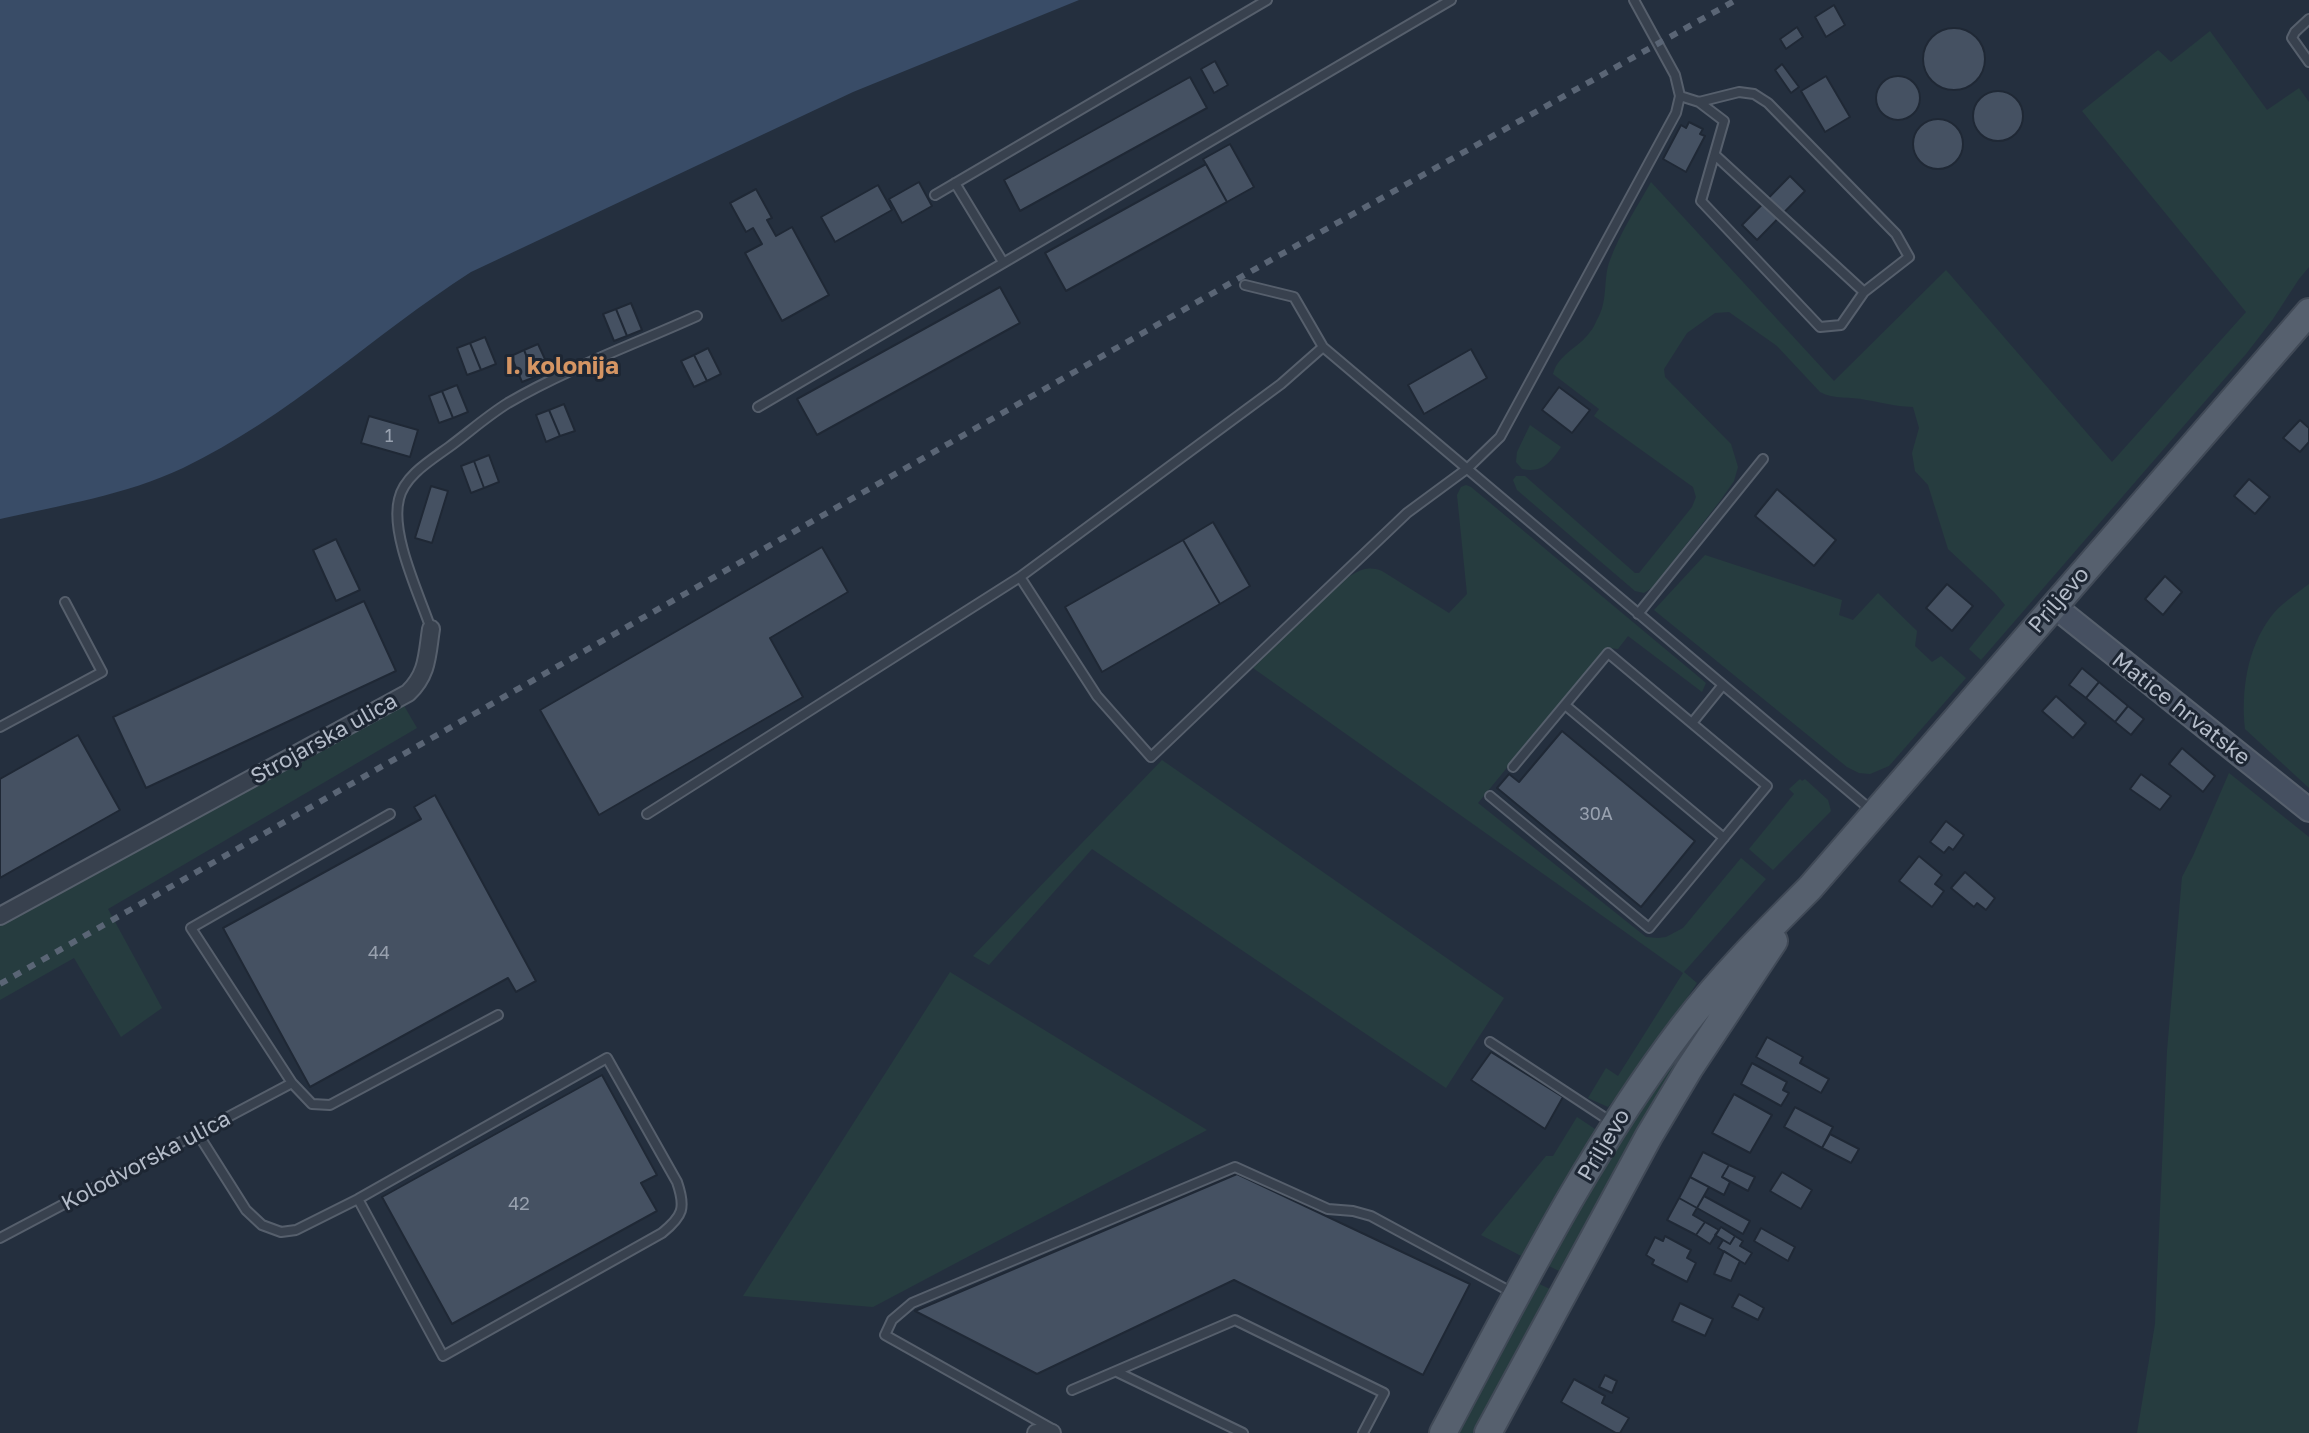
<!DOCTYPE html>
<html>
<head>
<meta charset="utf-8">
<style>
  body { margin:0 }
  canvas { display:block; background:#242f3e }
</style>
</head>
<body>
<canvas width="2309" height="1433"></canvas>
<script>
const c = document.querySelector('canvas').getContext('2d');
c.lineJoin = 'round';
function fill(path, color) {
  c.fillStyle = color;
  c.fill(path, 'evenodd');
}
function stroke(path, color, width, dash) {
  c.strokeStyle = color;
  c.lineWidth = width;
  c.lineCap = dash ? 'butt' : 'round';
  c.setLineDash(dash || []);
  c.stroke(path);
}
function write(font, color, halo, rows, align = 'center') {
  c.font = font + ' "Golos Text",sans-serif';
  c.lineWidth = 6;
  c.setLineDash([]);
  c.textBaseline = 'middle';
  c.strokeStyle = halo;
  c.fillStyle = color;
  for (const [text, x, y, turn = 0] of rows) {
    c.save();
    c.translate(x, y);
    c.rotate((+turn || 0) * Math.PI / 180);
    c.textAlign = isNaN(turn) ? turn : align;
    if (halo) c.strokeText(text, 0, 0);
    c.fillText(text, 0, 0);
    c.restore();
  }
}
fill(new Path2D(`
  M2210 31 2267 110 2299 88 2309 102V267L2299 279 2273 319 2246 354 1981 660 1969 649 2005 605 1995 593 1948 549 1928 485 1915 471 1912 453 1919 428 1913 407C1893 406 1885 403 1866 400 1851 396 1834 400 1820 392L1777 346 1729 312 1715 313 1687 333 1664 369 1665 377 1731 444 1738 467 1734 481 1720 501 1653 587 1644 593 1635 591 1517 490 1513 480 1516 476H1525L1635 573H1639L1692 507 1696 497 1693 487 1594 416 1599 409 1553 374C1559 353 1578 349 1590 332 1594 328 1596 321 1599 316 1608 298 1603 278 1610 260 1620 233 1637 207 1651 182L1834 381 1946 270 2112 462 2246 312 2082 111 2158 50 2171 62Z
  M1530 425 1561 447C1550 463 1543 473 1522 469L1516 462 1517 452Z
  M1466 485 1471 487 1706 683 1702 692 1628 636 1618 649 1609 648 1602 652 1478 803 1646 937 1658 938 1666 937 1683 928 1741 858 1766 879 1684 972 1697 983 1644 1063 1608 1107 1588 1098 1606 1068 1618 1076 1683 973 1253 668 1345 579C1359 571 1366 565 1382 571L1449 613 1467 594 1457 495 1461 487Z
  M1705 555 1842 600 1839 615 1853 620 1878 593 1917 631 1915 646 1932 662 1941 656 1966 678 1889 766 1870 774 1859 773 1847 767 1654 610Z
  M2309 584V788L2245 729C2241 692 2247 649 2270 618 2279 605 2296 594 2309 584Z
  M403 704 417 728 108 909 162 1008 121 1037 74 958 0 1000V926Z
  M1162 760 1504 998 1446 1088 1092 849 989 965 973 956Z
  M2229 773 2309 837V1433H2137L2155 1324 2167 1051 2182 877 2193 856Z
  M1800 779 1802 781 1805 779 1828 800 1831 811 1773 870 1749 849 1794 794 1789 789Z
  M950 972 1207 1130 873 1307 743 1296Z
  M1723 993 1561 1272 1547 1265 1596 1179 1647 1095Z
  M1577 1117 1598 1131 1525 1258 1481 1235 1546 1156H1553Z
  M1537 1283 1552 1290 1476 1433H1455Z`), '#263c3f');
fill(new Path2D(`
  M0 0H1079L853 92 471 272C373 335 289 417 183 468 126 495 61 505 0 519Z`), '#394c67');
const building = new Path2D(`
  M1834 5 1845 25 1826 37 1815 17Z
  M1797 27 1803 37 1786 49 1780 39Z
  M1923 59a31 31 0 1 1 62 0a31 31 0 1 1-62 0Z
  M1215 61 1228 85 1214 93 1201 69Z
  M1782 64 1799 87 1791 93 1775 70Z
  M1826 76 1850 117 1825 132 1801 91Z
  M1876 98a22 22 0 1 1 44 0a22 22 0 1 1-44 0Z
  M1190 77 1207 108 1020 211 1004 180Z
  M1973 116a25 25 0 1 1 50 0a25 25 0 1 1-50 0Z
  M1913 144a25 25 0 1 1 50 0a25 25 0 1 1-50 0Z
  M1689 122 1703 129 1700 134 1705 136 1686 172 1663 159 1681 125 1686 128Z
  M1230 144 1254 187 1227 202 1203 159Z
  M1206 164 1227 202 1066 291 1045 253Z
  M1790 176 1805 191 1757 240 1742 225Z
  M919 182 932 206 902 223 889 199Z
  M878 185 892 210 835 242 821 217Z
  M756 189 772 218 767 220 776 236 792 227 829 295 782 321 745 253 762 244 753 228 746 232 730 203Z
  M1000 287 1020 323 817 435 797 399Z
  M631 303 642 330 627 336 616 309Z
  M616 309 627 336 614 341 603 314Z
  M485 337 496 364 481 370 470 343Z
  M470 343 481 370 467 375 457 348Z
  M538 344 550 370 535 377 524 350Z
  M708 348 721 374 707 381 694 355Z
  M1471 349 1487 378 1424 414 1408 385Z
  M524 350 535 377 522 382 511 356Z
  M694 355 707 381 694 387 681 361Z
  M457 385 468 412 453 418 442 391Z
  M1559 387 1590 410 1572 433 1542 410Z
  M442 391 453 418 439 423 429 396Z
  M564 404 575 431 560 436 549 410Z
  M549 410 560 436 546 442 536 415Z
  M369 416 418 430 410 457 361 443Z
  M2300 420 2309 428V442L2300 452 2283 438Z
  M489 455 499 482 484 488 474 461Z
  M474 461 484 488 471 493 461 466Z
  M2249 479 2270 497 2255 514 2234 496Z
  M431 486 448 491 432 543 415 538Z
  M1777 489 1836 540 1814 566 1755 516Z
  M1213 522 1250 586 1220 604 1183 540Z
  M336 539 360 590 336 601 313 550Z
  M1183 540 1220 604 1102 672 1065 607Z
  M822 547 848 592 770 638 803 697 599 815 540 710Z
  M2165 576 2182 592 2163 615 2145 599Z
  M1947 584 1973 606 1952 631 1926 608Z
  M364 601 396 671 146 788 113 717Z
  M2082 668 2099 682 2086 698 2069 685Z
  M2099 682 2128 706 2115 722 2086 698Z
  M2056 696 2086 723 2073 738 2042 711Z
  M2128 706 2144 719 2131 735 2115 722Z
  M1562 731 1695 841 1641 907 1497 788 1509 774 1519 782Z
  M78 735 120 810 0 878V779Z
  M2182 748 2215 776 2203 792 2169 764Z
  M2141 774 2171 796 2160 810 2130 789Z
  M435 795 536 981 516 992 508 978 310 1087 223 928 421 819 414 807Z
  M1946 821 1964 835 1953 850 1949 847 1944 853 1930 842Z
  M1919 856 1942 875 1935 884 1944 891 1932 907 1899 881Z
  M1965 872 1995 898 1986 910 1977 903 1974 907 1951 888Z
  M1767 1037 1803 1057 1800 1063 1829 1079 1821 1093 1756 1057Z
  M1491 1052 1563 1097 1545 1129 1471 1080Z
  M1752 1063 1787 1082 1783 1090 1789 1093 1781 1106 1741 1084Z
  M602 1075 657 1175 641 1183 657 1211 452 1324 382 1197Z
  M1734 1094 1772 1115 1750 1153 1712 1133Z
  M1795 1107 1833 1127 1822 1148 1784 1127Z
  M1830 1134 1859 1149 1851 1163 1822 1148Z
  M1703 1152 1729 1165 1722 1177 1730 1182 1724 1195 1690 1177Z
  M1729 1165 1755 1177 1748 1191 1722 1177Z
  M1782 1172 1812 1190 1801 1209 1770 1191Z
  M1237 1174 1470 1284 1423 1375 1234 1280 1037 1374 915 1311Z
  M1690 1177 1709 1187 1697 1208 1679 1198Z
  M1704 1196 1750 1221 1743 1234 1697 1208Z
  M1679 1198 1697 1208 1693 1215 1705 1222 1696 1235 1667 1220Z
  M1705 1222 1719 1230 1710 1244 1696 1235Z
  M1721 1227 1735 1236 1730 1244 1715 1235Z
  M1761 1228 1795 1247 1788 1261 1754 1241Z
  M1665 1236 1691 1250 1687 1258 1696 1263 1687 1282 1652 1264 1654 1260 1646 1255 1655 1237 1663 1241Z
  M1735 1236 1743 1241 1740 1246 1752 1253 1745 1264 1718 1248 1723 1240 1730 1244Z
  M1724 1251 1740 1261 1731 1281 1714 1274Z
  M1739 1294 1764 1308 1758 1320 1732 1307Z
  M1680 1303 1713 1319 1705 1336 1672 1321Z
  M1605 1375 1617 1381 1612 1393 1599 1387Z
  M1574 1379 1605 1396 1602 1403 1629 1418 1620 1433H1616L1561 1402Z`);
fill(building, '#455162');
stroke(building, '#1f2835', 2);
const service = new Path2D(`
  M2309 19 2295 32 2292 38 2309 62
  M1680 96 1699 102 1739 92 1754 94 1768 103 1896 234 1909 257 1864 292 1841 325 1820 327 1701 201 1724 121 1699 102
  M1715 155 1864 292
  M955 183 1003 262
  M935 195 1267 0
  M1245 285 1294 297 1323 347 1871 810
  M758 407 1451 0
  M1020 577 1097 696 1151 757 1407 513 1468 468 1500 437 1676 113 1680 96 1675 75 1634 0
  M1638 614 1763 459
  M431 629C419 594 390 534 399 499 404 476 431 460 449 447 468 433 487 416 508 403 566 369 635 344 697 316
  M1565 705 1724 838
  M1692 723 1722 686
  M0 727 102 672 65 602
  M1490 796 1649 928 1767 786 1608 653 1513 767
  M390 814 191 928 292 1083 312 1104 330 1105 498 1015
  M647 814 1020 577 1281 384 1323 347
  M1490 1042 1613 1123
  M198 1134 246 1210 262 1225 281 1232 296 1230 358 1199 607 1058 677 1182C686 1208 683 1216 662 1233L443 1356 358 1199
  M0 1238 292 1083
  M1117 1372 1243 1433
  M1072 1390 1235 1320 1384 1393 1363 1433
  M1054 1430 885 1335 892 1320 912 1303 1235 1167 1328 1209 1353 1211 1371 1216 1513 1293`);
const minor = new Path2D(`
  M0 916 408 693C428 674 427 655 431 629
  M1036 1433H1052`);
const secondary = new Path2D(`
  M2054 606 2309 810`);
const primary = new Path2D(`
  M1443 1433C1517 1295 1588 1152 1683 1027 1721 977 1765 933 1810 888L2309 312
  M1488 1433 1649 1136 1689 1069 1774 941`);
stroke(service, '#565f6c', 12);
stroke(minor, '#565f6c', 20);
stroke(secondary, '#565f6c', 26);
stroke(primary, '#414a57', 30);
stroke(service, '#38414e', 8);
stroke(minor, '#38414e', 16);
stroke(secondary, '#465061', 22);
stroke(primary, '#56606e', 26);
stroke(new Path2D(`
  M0 984 1278 256 1736 0`), '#5a6575', 6, [8, 8]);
write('18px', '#98a1af', null, [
  ["1",389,436],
  ["30A",1596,814],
  ["44",379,953],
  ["42",519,1204]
]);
write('22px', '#b4bcc9', '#1d2633', [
  ["Priljevo",2059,600,-49],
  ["Matice hrvatske",2181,709,38],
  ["Strojarska ulica",324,739,-29],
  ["Priljevo",1604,1145,-59],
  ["Kolodvorska ulica",146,1161,-28]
]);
write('bold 24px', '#d59563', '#1d2633', [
  ["I. kolonija",562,366]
]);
</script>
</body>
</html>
